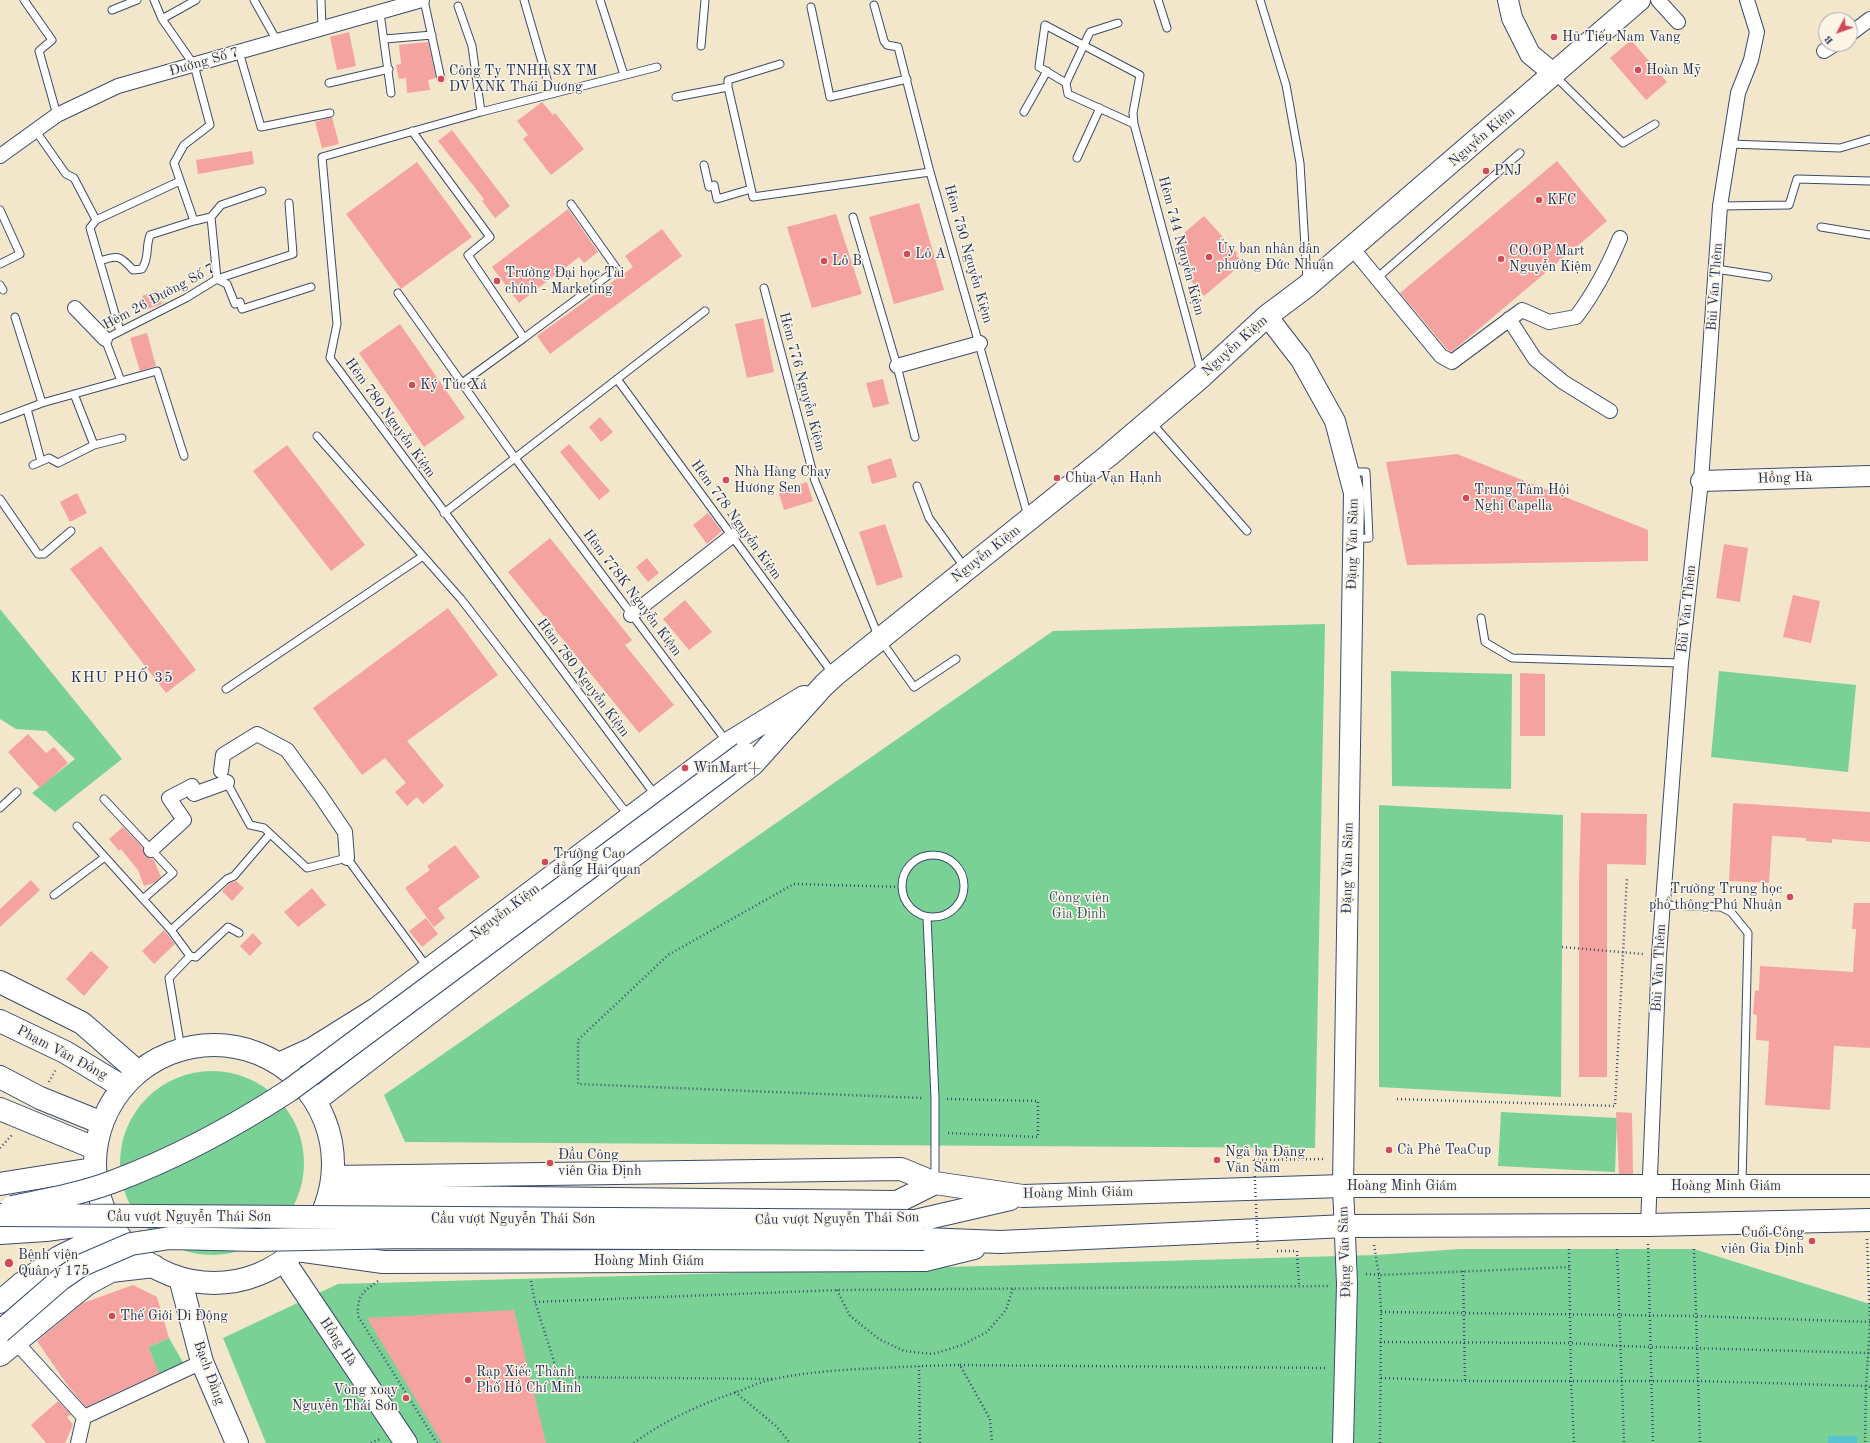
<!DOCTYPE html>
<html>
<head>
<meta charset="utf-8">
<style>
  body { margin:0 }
  #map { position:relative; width:1870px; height:1443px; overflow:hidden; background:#f2e7cb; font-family:"Old Standard TT",serif }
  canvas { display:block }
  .north { position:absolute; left:1818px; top:12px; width:40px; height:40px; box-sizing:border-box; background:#fcf5e5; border:1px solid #a2a6af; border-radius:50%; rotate:229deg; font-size:11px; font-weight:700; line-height:16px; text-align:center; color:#1b2f5e }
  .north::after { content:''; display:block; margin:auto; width:14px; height:18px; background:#d1495b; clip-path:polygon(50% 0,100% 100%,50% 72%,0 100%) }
</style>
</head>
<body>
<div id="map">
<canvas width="1870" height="1443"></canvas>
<div class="north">B</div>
</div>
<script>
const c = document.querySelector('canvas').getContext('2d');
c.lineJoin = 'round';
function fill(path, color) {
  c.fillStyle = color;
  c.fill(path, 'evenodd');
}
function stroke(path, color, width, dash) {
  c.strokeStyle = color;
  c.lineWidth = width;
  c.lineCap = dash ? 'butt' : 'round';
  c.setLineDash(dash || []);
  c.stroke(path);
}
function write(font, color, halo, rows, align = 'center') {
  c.font = font + ' "Old Standard TT",serif';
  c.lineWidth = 3;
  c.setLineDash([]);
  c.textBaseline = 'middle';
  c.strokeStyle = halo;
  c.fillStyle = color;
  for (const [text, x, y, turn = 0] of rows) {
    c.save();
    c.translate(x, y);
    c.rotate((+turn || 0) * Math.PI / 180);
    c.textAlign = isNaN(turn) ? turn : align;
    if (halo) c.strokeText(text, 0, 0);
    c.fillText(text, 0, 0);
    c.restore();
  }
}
fill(new Path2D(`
  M0 609 122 759 55 812 32 793 75 759 46 731 16 729 0 719Z
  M1325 624 1315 1148 405 1142 384 1095 1053 631Z
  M1391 671 1512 674 1511 789 1392 786Z
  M1719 671 1856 685 1848 772 1711 757Z
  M1379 805 1563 815 1561 1097 1379 1087Z
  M120 1163a92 92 0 1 1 184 0a92 92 0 1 1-184 0Z
  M1501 1112 1617 1118 1615 1172 1498 1166Z
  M1460 1249H1694L1870 1304V1443H266L223 1338 338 1284 1376 1255Z
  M169 1338 184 1364 159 1374 148 1347Z`), '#7ad195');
fill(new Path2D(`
  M1828 1436H1857V1443H1828Z`), '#56c3ce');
fill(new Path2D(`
  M349 32 356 66 337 70 330 37Z
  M1631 40 1667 82 1646 100 1610 58Z
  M428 42 436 78 428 80 430 90 407 93 406 78 399 79 396 65 401 64 399 45Z
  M542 102 553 115 555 113 584 149 551 175 523 139 528 135 517 121Z
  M332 117 339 144 322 148 315 122Z
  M452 130 510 206 495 218 482 201 484 199 438 141Z
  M252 151 254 164 198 174 196 160Z
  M1557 161 1607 221 1455 349 1451 352 1447 349 1400 293Z
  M417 162 472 237 401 289 346 214Z
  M919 203 944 290 894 304 869 217Z
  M568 209 598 252 584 263 579 257 519 303 492 267Z
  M836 214 862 294 812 308 787 227Z
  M1204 216 1238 254 1236 255 1243 263 1204 296 1187 276 1190 274 1178 259 1187 252 1176 240Z
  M662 229 682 256 550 354 537 336 633 267 625 256Z
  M157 290 162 304 147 309 142 296Z
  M763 318 774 372 747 378 735 324Z
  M400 324 465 418 424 447 359 353Z
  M147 333 156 366 140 371 130 338Z
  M883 379 889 404 873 408 866 383Z
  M600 417 613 432 601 442 589 427Z
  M569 444 610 491 599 500 560 452Z
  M287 445 365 545 331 571 253 471Z
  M1457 454 1648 530V561L1407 565 1386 462Z
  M891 458 897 477 872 484 867 466Z
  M807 482 813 501 784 510 778 491Z
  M77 493 87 513 70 522 60 502Z
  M708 513 722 531 707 544 693 525Z
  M885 524 903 577 877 586 859 532Z
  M550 538 632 640 625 645 674 705 639 733 508 572Z
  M1724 544 1748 548 1740 602 1716 598Z
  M101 546 196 670 166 693 70 569Z
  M647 558 659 573 648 582 636 567Z
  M1793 595 1820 601 1811 643 1783 637Z
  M685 600 712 632 689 650 663 619Z
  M448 608 498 675 407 741 444 786 423 804 417 797 407 806 395 792 406 783 385 758 362 775 313 708Z
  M1520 673 1545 674V736H1520Z
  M28 734 46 753 54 747 68 763 40 788 8 752Z
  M1733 803 1870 812V842L1832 839V843L1806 841V838L1772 836 1769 883 1729 881Z
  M1581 813 1647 814 1646 865 1607 864V1077H1579V879Z
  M123 827 143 848 145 856 154 860 161 877 154 883 144 886 138 870 121 849 119 851 109 839Z
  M455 845 480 877 438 908 445 918 434 927 405 888 430 870 427 866Z
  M31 880 40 890 0 927V909Z
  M236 881 244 888 232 901 222 891 230 883Z
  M312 888 326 905 298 927 284 912Z
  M1854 903H1870V1048L1834 1046 1830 1110 1765 1105 1769 1041 1756 1040 1757 1015 1753 1014 1755 990 1759 991 1760 966 1853 972 1856 929H1852Z
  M426 918 438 934 422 947 409 931Z
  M164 930 175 944 154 964 142 951Z
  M253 933 262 943 250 956 240 946Z
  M91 951 109 967 84 996 66 979Z
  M1616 1112 1632 1113 1633 1174H1619Z
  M133 1285 157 1297 169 1338 148 1347 159 1373 86 1407 68 1386 37 1341 83 1303Z
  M514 1310 546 1443H442L367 1318Z
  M58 1401 71 1415 67 1417 73 1425 65 1443H46L31 1425Z`), '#f5a3a0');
const lane = new Path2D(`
  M24 0 52 40 39 51 57 115
  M154 0 162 19 194 65 210 125 184 145 174 163 194 221 211 217 217 279 227 284 235 304 240 302 242 309 311 287
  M254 0 277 41
  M321 0 322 28
  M424 0 441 79
  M524 0 551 93
  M600 0 624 75
  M1158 0 1167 28
  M1260 0 1286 85 1300 163 1307 280
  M874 5 884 41 887 45 898 47 930 172 1028 516
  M458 6 472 46 481 112
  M811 7 830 97 907 79
  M112 10 137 0
  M380 13 391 93
  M162 19 196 0
  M385 39 432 35
  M701 46 705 0
  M239 52 261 127 330 113
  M1555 76 1623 143 1655 124
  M329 83 389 69
  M1066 83 1090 32 1118 23
  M728 87V80L780 64
  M676 97 728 87 753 197 930 172
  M1024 112 1047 71
  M1134 124 1068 94 1066 83 1039 67 1045 25 1140 75 1133 113 1134 124 1201 372
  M35 130 66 174 74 178 96 220 90 228 120 331
  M412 131 490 237 468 255 524 338 617 269 571 204
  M1730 144 1840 148 1870 139
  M1077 158 1100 108
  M704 165 709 187 714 185 717 199 751 189
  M1720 206 1789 205 1797 179 1870 181
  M0 210 20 254 0 264
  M211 217 221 205 262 191
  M853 217 897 366 915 437
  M96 220 180 181
  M1821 227 1870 235
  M100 261C117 255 120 255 133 270L142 269C150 256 145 249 150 235L194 221
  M1716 269 1768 277
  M1377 278 1520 153
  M0 285 3 290
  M764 288 815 481 879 638 914 687 956 659
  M398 293 515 458 727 742
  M15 317 42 403
  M617 379 833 674
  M121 381 157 371 184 456
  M462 383 524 338
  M74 394 94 445
  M27 409 41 461
  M0 419 42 403 121 381 105 339 186 298 217 279 293 254 289 203
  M1151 422 1247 531
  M317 436 461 599 628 815
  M33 465 49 458 58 463 94 445 122 438
  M1350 472H1366L1369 538 1354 539
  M917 486 929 518 965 568
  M0 499 38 554H44L71 531
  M444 513 705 311
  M1481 618 1485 642 1512 658 1681 663
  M226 689 423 556
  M226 781 250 825 264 828 307 868 347 858 427 967
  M656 796 330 358 337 324 322 157 481 112 657 67
  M104 799 173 873 143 899 171 930 190 956 169 978 181 1049
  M0 808 17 792
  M77 826 143 899
  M902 886a31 31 0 1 1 62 0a31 31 0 1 1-62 0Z
  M54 895 105 857
  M1663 905 1721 907 1731 912 1748 933 1742 1184
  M927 917 935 1098V1180
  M171 930 227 879 234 876 270 834
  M190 956 196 957 228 927 239 933`);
const street = new Path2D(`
  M1658 0 1678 22
  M1850 34 1870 19
  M1824 51 1835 44
  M0 156 57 115 118 86 422 0
  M1352 248 1441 356 1452 362 1522 310 1549 322 1576 317C1595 292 1608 267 1620 238
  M75 308 105 339
  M1509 319 1535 359 1563 382 1610 411
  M897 366 980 343
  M631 615 732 536
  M221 771 223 755 257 734 287 750 320 795 345 832 347 858
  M151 850 184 820 169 798 192 786 194 794 227 782
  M1648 1225 1659 955 1681 663 1701 481 1720 206 1738 93 1751 60 1757 32 1747 0
  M16 1342 84 1417 78 1443
  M84 1417 202 1362`);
const secondary = new Path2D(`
  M1508 0 1512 18 1530 54 1554 74
  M1267 316 1301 360 1335 421 1354 493 1343 1186 1347 1284 1343 1443
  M1701 481 1870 476`);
const primary = new Path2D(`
  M0 982 82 1023 138 1072
  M95 1164a119 119 0 1 1 238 0a119 119 0 1 1-238 0Z
  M279 1064 312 1049 376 1009 729 743 804 697
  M315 1101 753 764 824 685 835 675 1108 456 1202 376 1267 316 1307 286 1639 0
  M0 1109 92 1147
  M333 1177 901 1169 935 1183 1023 1196 1343 1186H1870
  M0 1184 93 1169
  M329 1196 897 1202 935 1183
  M915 1221 1010 1199
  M0 1233 46 1230 104 1222
  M924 1239 1000 1242 1346 1226 1648 1225 1870 1220
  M297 1250 383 1262 925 1260 974 1248
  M284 1261 406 1443
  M180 1278 202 1362 237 1443
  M0 1302 21 1284 59 1257 114 1230
  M0 1355 87 1284 111 1271 154 1266`);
const highway = new Path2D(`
  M0 1021 65 1052 123 1087
  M0 1077 40 1098 102 1123`);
stroke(lane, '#3b4b6e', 9);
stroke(street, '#3b4b6e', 16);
stroke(secondary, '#3b4b6e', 22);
stroke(primary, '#3b4b6e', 24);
stroke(highway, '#3b4b6e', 24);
stroke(new Path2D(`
  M903 887 794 884 668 955 578 1040V1084L922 1098
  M1562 947 1643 954
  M49 1082 56 1069
  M947 1099 1038 1101V1137L947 1133
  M1397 1099 1615 1106 1627 877
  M0 1148 12 1135
  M1254 1160 1325 1159
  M1867 1239 1870 1322
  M1648 1244 1653 1443
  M1374 1245 1379 1275 1570 1267
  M1569 1249 1571 1380 1574 1443
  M1617 1249 1624 1443
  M1694 1249 1700 1443
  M1277 1251H1297L1299 1286
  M1463 1271 1465 1381
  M1366 1274 1379 1275 1381 1312 1380 1443
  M378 1281C362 1293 357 1295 358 1316L437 1443
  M531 1281 535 1302 559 1377 773 1379
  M837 1290 850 1316 879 1339 904 1351 933 1354 962 1345 987 1332 1006 1310 1013 1288
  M535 1302 837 1290 1328 1286
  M1381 1312 1696 1316 1870 1322 1866 1386 1870 1387
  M1380 1342 1570 1343 1620 1346 1869 1353
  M960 1365 1327 1368
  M1381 1378 1465 1381H1699L1866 1386 1865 1443
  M735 1392 776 1426 790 1443
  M371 1443 380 1439
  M634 1443C666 1419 704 1403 742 1390 752 1386 763 1381 774 1379 821 1369 871 1369 919 1366
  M920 1443 919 1366 960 1365 990 1419 992 1443`), '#3b4b6e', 2.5, [1, 3]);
stroke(lane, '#fff', 7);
stroke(street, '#fff', 14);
stroke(secondary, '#fff', 20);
stroke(primary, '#fff', 22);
stroke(highway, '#fff', 22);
const primaryBridge = new Path2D(`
  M12 1207C46 1200 80 1194 112 1182 174 1159 235 1126 290 1090L744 753
  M0 1215 915 1221
  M0 1332 61 1279 80 1266 131 1244 170 1238 257 1240 405 1237 924 1239`);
stroke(primaryBridge, '#3b4b6e', 24, []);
stroke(new Path2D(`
  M1254 1160 1258 1251`), '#3b4b6e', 2.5, [1, 3]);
stroke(primaryBridge, '#fff', 22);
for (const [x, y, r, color] of [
  [1554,37,4,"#d1495b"],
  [1638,70,4,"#d1495b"],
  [441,79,4,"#d1495b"],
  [1486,171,4,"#d1495b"],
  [1539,200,4,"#d1495b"],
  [907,254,4,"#d1495b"],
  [1209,257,4,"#d1495b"],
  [1501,259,4,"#d1495b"],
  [824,261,4,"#d1495b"],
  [497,281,4,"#d1495b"],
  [412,385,4,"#d1495b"],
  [1057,478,4,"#d1495b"],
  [726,480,4,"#d1495b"],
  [1466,498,4,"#d1495b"],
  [685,768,4,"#d1495b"],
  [545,862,4,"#d1495b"],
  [1790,897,4,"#d1495b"],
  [1389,1150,4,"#d1495b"],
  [1217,1160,4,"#d1495b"],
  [550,1163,4,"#d1495b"],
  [1812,1241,4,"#d1495b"],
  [9,1263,5,"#d1495b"],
  [112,1316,4,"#d1495b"],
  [468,1380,4,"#d1495b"],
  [406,1398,4,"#d1495b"]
]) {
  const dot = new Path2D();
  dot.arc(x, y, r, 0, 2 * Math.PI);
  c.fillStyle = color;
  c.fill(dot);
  stroke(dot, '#fcf5e5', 1.5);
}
write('14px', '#1b2f5e', '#fcf5e5', [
  ["Hủ Tiếu Nam Vang",1562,37],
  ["Hoàn Mỹ",1646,70],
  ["Công Ty TNHH SX TM",449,71],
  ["DV XNK Thái Dương",449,87],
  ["PNJ",1494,171],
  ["KFC",1547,200],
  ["Ủy ban nhân dân",1217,249],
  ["phường Đức Nhuận",1217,265],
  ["CO.OP Mart",1509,251],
  ["Nguyễn Kiệm",1509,267],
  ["Lô A",915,254],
  ["Lô B",832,261],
  ["Trường Đại học Tài",505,273],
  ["chính - Marketing",505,289],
  ["Ký Túc Xá",420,385],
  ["Nhà Hàng Chay",734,472],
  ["Hương Sen",734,488],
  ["Chùa Vạn Hạnh",1065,478],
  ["Trung Tâm Hội",1474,490],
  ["Nghị Capella",1474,506],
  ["WinMart+",693,768],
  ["Trường Cao",553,854],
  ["đẳng Hải quan",553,870],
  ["Trường Trung học",1782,889,"right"],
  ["phổ thông Phú Nhuận",1782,905,"right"],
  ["Cà Phê TeaCup",1397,1150],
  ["Ngã ba Đặng",1225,1152],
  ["Văn Sâm",1225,1168],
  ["Đầu Công",558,1155],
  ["viên Gia Định",558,1171],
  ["Cuối Công",1804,1233,"right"],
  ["viên Gia Định",1804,1249,"right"],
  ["Bệnh viện",18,1255],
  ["Quân y 175",18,1271],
  ["Thế Giới Di Động",120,1316],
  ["Rạp Xiếc Thành",476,1372],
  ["Phố Hồ Chí Minh",476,1388],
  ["Vòng xoay",398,1390,"right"],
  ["Nguyễn Thái Sơn",398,1406,"right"]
], 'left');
write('14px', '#1b2f5e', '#fcf5e5', [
  ["Đường Số 7",204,62,-16],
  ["Nguyễn Kiệm",1482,137,-41],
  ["Hẻm 744 Nguyễn Kiệm",1181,246,75],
  ["Hẻm 750 Nguyễn Kiệm",968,254,74],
  ["Bùi Văn Thêm",1715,287,-86],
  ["Hẻm 26 Đường Số 7",159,297,-28],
  ["Nguyễn Kiệm",1235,346,-42],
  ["Hẻm 776 Nguyễn Kiệm",802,382,75],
  ["Hẻm 780 Nguyễn Kiệm",390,418,54],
  ["Hồng Hà",1785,478,-2],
  ["Hẻm 778 Nguyễn Kiệm",736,520,54],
  ["Đặng Văn Sâm",1353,544,-89],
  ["Nguyễn Kiệm",986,554,-38],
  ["Hẻm 778K Nguyễn Kiệm",632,593,53],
  ["Bùi Văn Thêm",1687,609,-84],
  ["Hẻm 780 Nguyễn Kiệm",583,678,53],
  ["Đặng Văn Sâm",1348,868,-89],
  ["Nguyễn Kiệm",505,912,-37],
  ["Bùi Văn Thêm",1659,968,-87],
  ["Phạm Văn Đồng",62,1053,28],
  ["Hoàng Minh Giám",1402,1186],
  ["Hoàng Minh Giám",1726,1186],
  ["Hoàng Minh Giám",1078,1193,-1],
  ["Cầu vượt Nguyễn Thái Sơn",189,1217],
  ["Cầu vượt Nguyễn Thái Sơn",513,1219],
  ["Cầu vượt Nguyễn Thái Sơn",837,1219,-1],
  ["Đặng Văn Sâm",1345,1252,-92],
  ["Hoàng Minh Giám",649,1261],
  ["Hồng Hà",338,1342,56],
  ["Bạch Đằng",209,1373,70]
]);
write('14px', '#33586c', '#fcf5e5', [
  ["Công viên",1079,898],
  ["Gia Định",1079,914]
]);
c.letterSpacing = '1px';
write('15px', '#1b2f5e', '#fcf5e5', [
  ["KHU PHỐ 35",122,678]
]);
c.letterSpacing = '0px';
</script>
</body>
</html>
